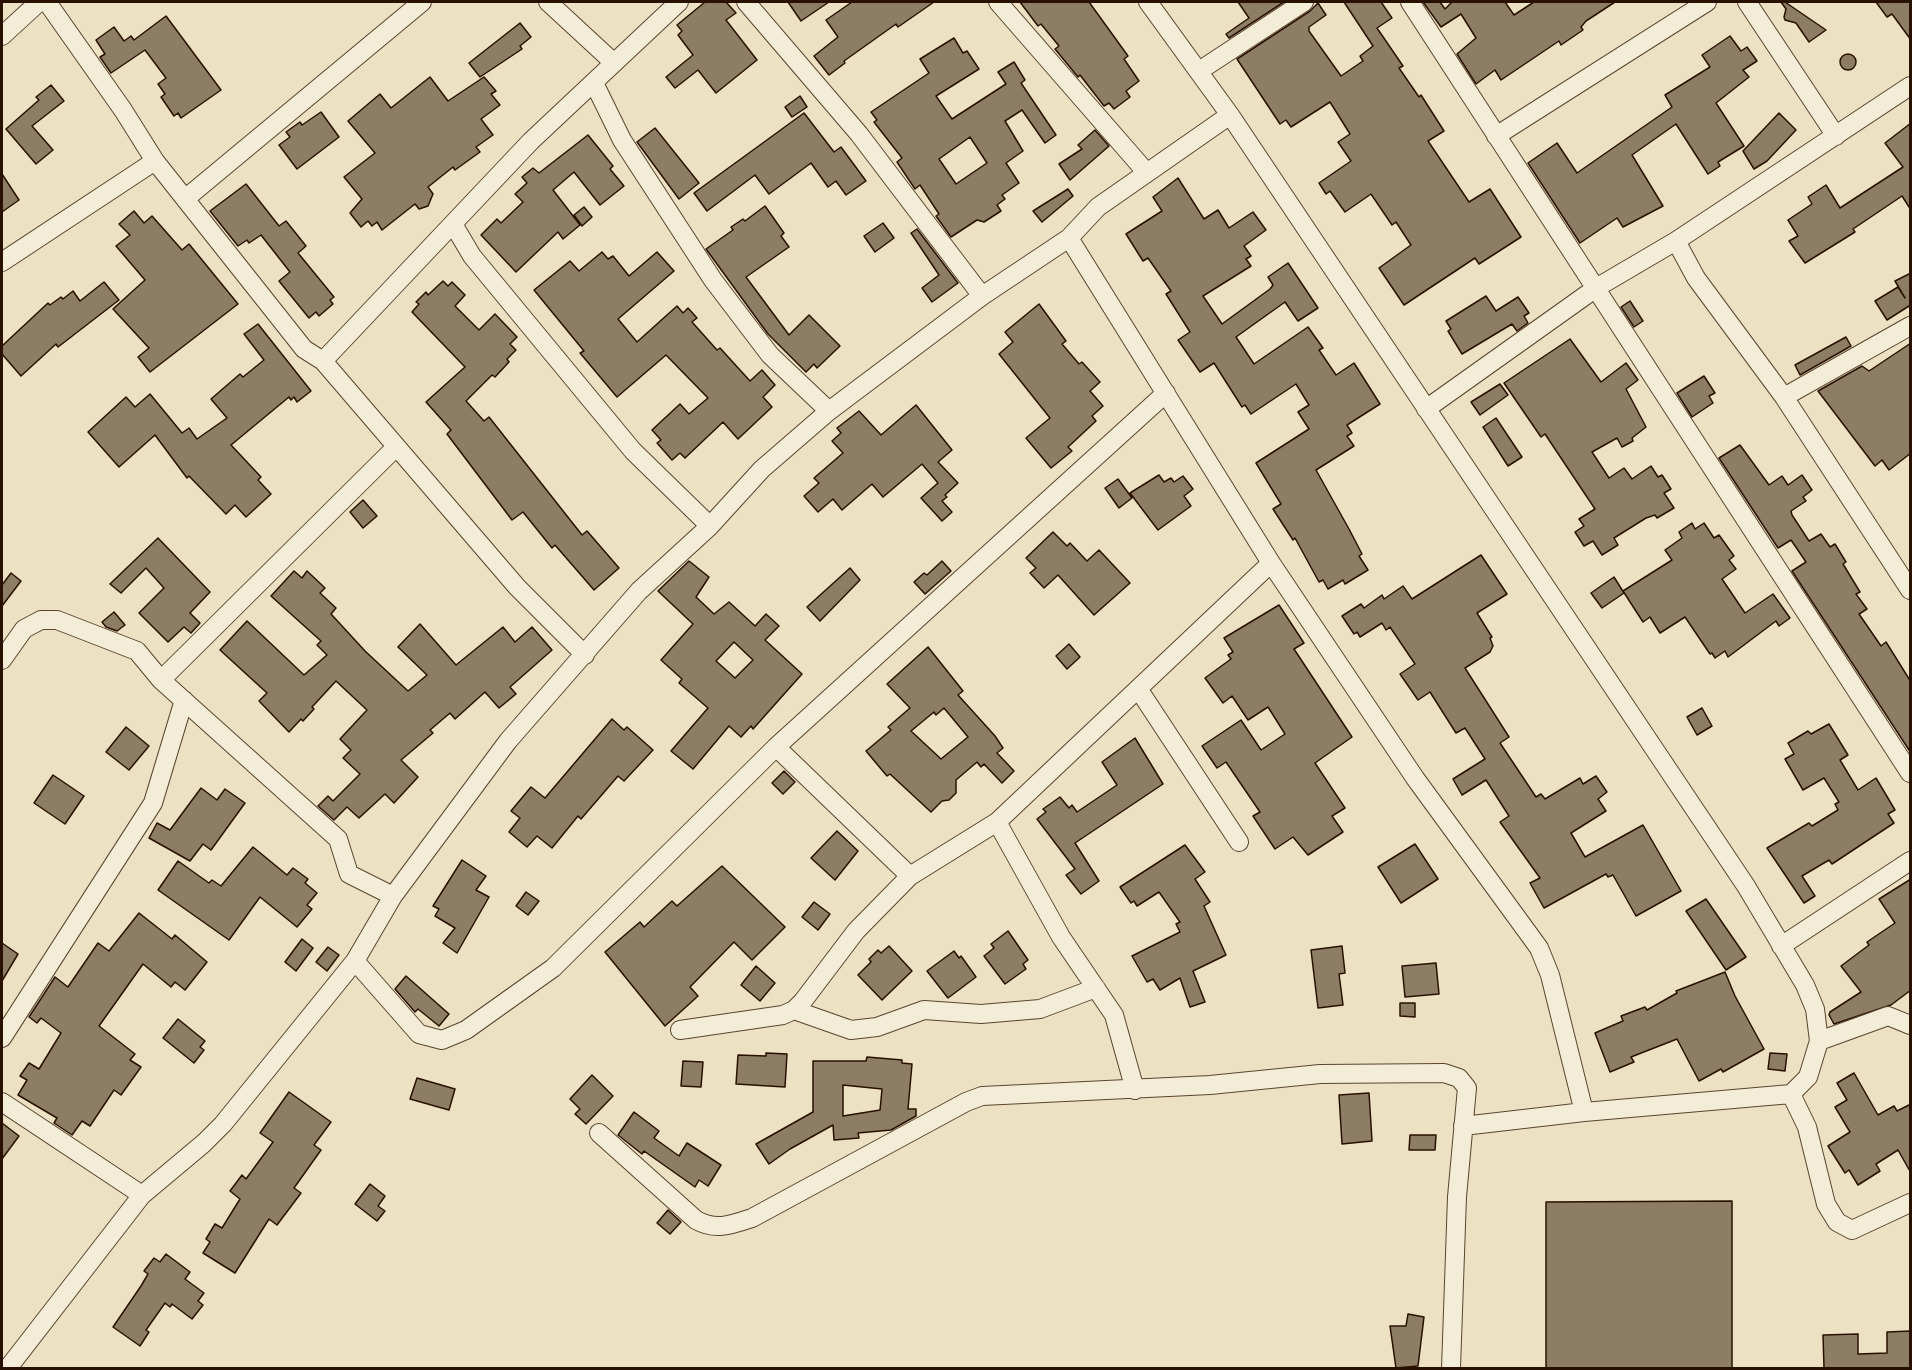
<!DOCTYPE html>
<html>
<head>
<meta charset="utf-8">
<style>
  body { margin:0 }
  #map { position:relative; width:1912px; height:1370px; overflow:hidden; background:#ece1c2; font-family:"Sorts Mill Goudy",serif }
  canvas { display:block }
  .frame { position:absolute; inset:0; border:3px solid #291100; pointer-events:none }
</style>
</head>
<body>
<div id="map">
<canvas width="1912" height="1370"></canvas>
<div class="frame"></div>
</div>
<script>
const c = document.querySelector('canvas').getContext('2d');
c.lineJoin = 'round';
function fill(path, color) {
  c.fillStyle = color;
  c.fill(path, 'evenodd');
}
function stroke(path, color, width, dash) {
  c.strokeStyle = color;
  c.lineWidth = width;
  c.lineCap = dash ? 'butt' : 'round';
  c.setLineDash(dash || []);
  c.stroke(path);
}
const building = new Path2D(`
  M705 2H726L736 13 726 20 757 60 716 93 698 70 675 88 666 77 693 55 678 35 682 31 677 25Z
  M788 2H829L801 21Z
  M852 2H934L898 27 896 24 844 61 845 63 829 75 814 56 838 37 826 20Z
  M1020 2H1089L1128 56 1124 59 1139 81 1126 91 1130 97 1114 109 1109 103 1104 106 1080 75 1078 77 1055 49 1059 46 1041 24 1038 26Z
  M1238 2H1284L1229 38 1226 34 1249 18Z
  M1344 2H1381L1392 18 1377 28 1403 66 1399 68 1419 97 1421 95 1444 131 1428 141 1469 202 1490 189 1521 237 1479 264 1475 258 1404 305 1379 268 1411 245 1396 222 1392 225 1371 194 1345 212 1330 191 1326 194 1319 183 1351 161 1338 142 1350 134 1330 102 1291 127 1286 120 1280 124 1237 59 1310 11 1318 3 1326 15 1309 27V31L1341 76 1363 61 1360 56 1373 46Z
  M1423 2H1440L1445 9 1452 2H1505L1514 15 1534 2H1615L1586 21 1581 27 1583 30 1561 45 1559 41 1501 80 1495 70 1476 84 1457 54 1476 38 1461 14 1441 27Z
  M1781 2H1785L1826 30 1809 42 1796 23 1785 20 1784 17 1786 9Z
  M1876 2H1911V40L1892 14 1887 17Z
  M166 16 221 90 181 118 178 113 174 116 161 97 165 94 158 84 166 78 145 50 111 73 100 57 105 54 96 40 114 27 124 41 131 36 134 40Z
  M520 23 531 37 520 46 522 49 480 77 469 63Z
  M1730 36 1741 51 1747 47 1757 61 1743 70 1749 77 1716 103 1744 146 1718 162 1720 166 1708 174 1676 124 1632 155 1663 206 1623 227 1617 218 1580 243 1528 163 1557 143 1577 173 1672 107 1665 95 1710 67 1702 55Z
  M954 38 963 53 967 51 979 69 936 96 952 119 1006 84 998 72 1014 62 1025 80 1021 83 1056 135 1045 143 1022 110 1005 121 1023 151 1006 163 1019 183 1002 195 1005 199 997 205 1001 211 984 222 977 220 951 237 936 216 939 214 920 185 915 189 897 162 902 158 874 122 877 120 871 112 929 73 920 59ZM970 137 987 163 956 184 939 159Z
  M1840 62a8 8 0 1 1 16 0a8 8 0 1 1-16 0Z
  M430 77 448 101 484 77 496 91 491 94 500 105 481 119 493 135 476 147 480 152 455 170 453 167 428 187 433 194 428 206 419 209 415 204 382 230 377 222 372 226 368 221 361 227 350 213 362 199 344 177 375 153 348 121 380 94 391 108Z
  M51 85 64 101 32 126 53 150 36 164 6 129 39 100 36 97Z
  M800 96 807 107 792 117 785 107Z
  M321 112 339 137 297 169 279 145 290 137 286 132 300 122 302 125Z
  M804 113 834 152 841 147 866 181 846 195 836 181 828 187 811 163 769 194 755 175 707 211 694 193Z
  M1779 113 1796 130 1767 161 1754 169 1743 151Z
  M1911 123V210L1902 196 1853 229 1855 232 1805 263 1789 241 1798 236 1788 220 1812 204 1808 197 1826 185 1840 208 1903 167 1885 143Z
  M655 128 699 183 679 199 637 142Z
  M1095 130 1109 146 1070 180 1059 164 1082 149 1078 145Z
  M588 135 613 166 610 169 624 186 600 205 574 172 553 190 580 225 563 239 558 232 516 272 481 235 497 219 501 223 523 202 515 194 527 183 522 177 533 168 539 173Z
  M2 174 19 200 2 212Z
  M1178 178 1204 219 1218 210 1229 228 1253 212 1266 230 1244 246 1251 256 1246 259 1251 266 1203 296 1222 324 1270 289 1273 285 1268 277 1288 263 1318 308 1298 321 1285 302 1236 337 1254 364 1308 327 1323 348 1319 350 1336 375 1354 363 1380 404 1347 425 1352 433 1347 436 1354 446 1316 470 1349 529 1362 554 1359 556 1368 570 1345 584 1343 580 1328 589 1323 580 1319 582 1295 538 1293 540 1273 509 1281 504 1256 463 1309 429 1298 412 1309 405 1296 384 1251 414 1245 405 1242 407 1214 363 1200 372 1178 340 1190 332 1166 294 1171 291 1148 258 1143 261 1126 234 1162 211 1153 197Z
  M246 184 279 226 286 221 306 246 298 253 334 297 330 300 333 304 319 316 316 312 309 318 279 281 290 272 261 235 249 243 247 240 238 246 210 211Z
  M1068 189 1073 196 1042 222 1033 211Z
  M765 206 784 233 781 236 789 247 746 277 789 335 809 315 840 346 817 368 814 364 806 372 768 334 706 249 733 230 731 227 743 219 745 221Z
  M584 207 592 217 582 226 574 215Z
  M134 211 144 223 152 216 182 250 189 244 238 304 150 372 138 357 149 348 113 309 145 280 116 246 130 235 119 224Z
  M883 223 894 238 875 252 864 236Z
  M917 229 958 283 932 302 922 288 939 275 911 233Z
  M602 252 608 259 613 256 629 276 657 252 674 271 618 319 637 342 677 306 683 313 688 308 697 318 692 322 717 350 720 348 750 381 762 370 775 385 763 397 772 407 738 439 723 422 685 458 680 453 672 460 657 443 661 440 652 430 680 404 689 414 708 398 666 355 617 397 580 353 584 351 534 290 570 261 579 271Z
  M1911 273V308L1909 306 1887 320 1875 301 1898 287 1905 298 1895 281Z
  M443 281 448 286 452 282 465 295 455 306 479 330 495 314 517 337 510 344 516 350 507 359 509 362 495 377 492 375 466 401 484 421 489 417 582 535 587 531 619 568 594 590 555 545 552 548 523 512 512 520 447 434 451 430 426 402 465 367 412 312 419 304 416 302 426 292 428 295Z
  M104 282 119 300 58 347 56 344 21 376 2 354V346L48 303 50 305 61 297 63 299 73 291 80 301Z
  M1486 296 1496 311 1518 297 1529 313 1524 316 1528 323 1517 331 1512 324 1462 354 1448 331 1451 329 1446 321Z
  M1630 301 1643 321 1634 327 1621 307Z
  M1039 304 1066 341 1062 344 1079 364 1082 362 1100 382 1090 391 1103 406 1092 416 1096 421 1068 447 1072 451 1051 468 1026 438 1050 418 999 354 1013 342 1005 332Z
  M258 324 311 391 297 402 294 397 291 400 289 397 231 445 261 477 258 480 271 494 246 517 235 505 226 514 189 476 187 478 155 435 119 467 88 432 126 397 135 407 150 394 182 433 189 428 197 439 227 418 211 399 240 374 243 377 264 360 244 334Z
  M1846 337 1851 346 1800 375 1795 365Z
  M1570 339 1601 382 1626 363 1638 380 1626 389 1646 427 1632 438 1633 441 1622 447 1617 438 1592 452 1609 478 1624 468 1632 479 1651 466 1658 477 1662 475 1671 489 1664 493 1674 508 1657 518 1655 515 1646 518 1614 538 1618 545 1602 555 1593 541 1584 546 1575 532 1584 526 1579 519 1595 509 1545 434 1541 437 1504 383Z
  M1911 343V453L1889 470 1882 460 1875 466 1818 391 1862 366 1869 371Z
  M1704 376 1715 393 1709 396 1713 403 1692 417 1677 393Z
  M1500 384 1508 395 1480 415 1471 402Z
  M916 405 952 450 938 462 958 483 945 495 947 497 942 501 952 512 942 521 921 498 938 483 922 464 883 497 872 484 842 510 833 499 818 512 804 496 819 483 814 478 843 453 832 441 841 433 837 428 859 411 881 435Z
  M1496 418 1522 457 1508 466 1483 427Z
  M1740 445 1769 485 1782 476 1788 485 1802 475 1812 490 1803 497 1806 501 1791 511 1792 515 1809 541 1821 534 1830 547 1835 544 1846 562 1843 564 1860 592 1856 594 1867 609 1859 614 1881 646 1886 642 1911 682V753L1792 571 1806 562 1791 540 1778 548 1719 458Z
  M1159 475 1164 482 1171 478 1174 482 1183 476 1193 489 1184 496 1191 506 1158 530 1130 493Z
  M1118 479 1132 498 1119 508 1105 488Z
  M363 500 377 516 363 528 350 512Z
  M1692 523 1695 529 1704 523 1714 538 1719 535 1734 556 1729 560 1736 569 1722 579 1745 613 1773 594 1790 618 1779 626 1776 621 1728 657 1725 651 1715 658 1712 653 1710 654 1685 617 1660 633 1650 617 1643 622 1623 591 1672 560 1665 550 1682 538 1679 532Z
  M1053 532 1067 546 1070 543 1087 561 1099 550 1130 583 1094 615 1058 575 1044 588 1030 573 1036 568 1026 558Z
  M158 538 210 592 190 613 200 623 191 633 184 627 168 642 139 613 164 588 146 568 121 593 110 584Z
  M1481 555 1507 594 1477 613 1492 637 1490 638 1493 646 1490 652 1465 668 1509 737 1500 743 1536 797 1541 794 1545 799 1580 778 1583 784 1596 776 1607 792 1598 799 1606 811 1571 833 1585 857 1643 825 1681 891 1636 916 1613 875 1608 877 1606 874 1544 908 1530 883 1540 878 1500 822 1509 816 1486 780 1462 795 1453 779 1485 759 1465 728 1456 733 1430 692 1418 700 1400 674 1415 664 1390 627 1386 630 1382 623 1360 637 1357 632 1354 634 1342 616 1361 604 1364 608 1382 595 1384 599 1403 586 1412 599Z
  M689 561 709 577 696 597 714 614 729 602 755 626 766 614 779 626 765 640 802 674 753 729 751 726 741 737 729 726 693 769 671 751 708 708 679 683 682 679 661 660 693 624 658 591ZM734 642 753 660 735 678 716 661Z
  M942 561 951 571 925 594 914 582 924 573 927 575Z
  M850 568 860 580 820 621 807 607Z
  M294 571 302 578 307 571 325 588 320 593 336 608 331 614 365 651 408 691 427 675 398 647 420 624 456 665 503 627 515 642 532 627 552 650 510 687 516 694 499 708 485 692 455 719 450 713 430 730 433 733 401 760 418 777 394 803 385 794 359 818 347 807 334 820 318 806 328 796 333 801 360 774 343 758 351 750 340 739 367 710 336 681 312 707 314 709 303 721 301 719 289 732 259 701 267 693 220 650 247 621 304 675 327 655 317 645 321 641 271 596Z
  M11 573 21 581 2 606V585Z
  M1614 577 1624 593 1602 608 1591 593Z
  M1279 605 1304 643 1294 649 1352 737 1315 763 1345 808 1332 816 1343 832 1308 855 1293 837 1275 849 1253 816 1260 812 1226 762 1217 768 1202 746 1241 720 1261 750 1285 734 1268 707 1248 720 1232 696 1223 703 1205 678 1231 659 1228 655 1233 652 1224 638Z
  M114 612 125 625 117 631 106 627 102 622Z
  M1069 644 1080 657 1067 669 1056 656Z
  M928 647 963 691 958 695 995 736 1003 748 997 753 1014 771 1002 783 984 764 981 767 977 762 956 780V793L949 800 942 801 931 812 890 774 887 776 866 751 891 730 888 727 910 708 887 684ZM944 708 968 737 941 759 911 731 934 712 936 715Z
  M1702 708 1712 726 1697 735 1687 717Z
  M612 719 624 730 627 727 653 750 624 781 618 776 581 819 578 816 552 848 537 836 527 847 509 832 520 818 511 811 531 787 545 798Z
  M1829 724 1848 755 1840 760 1858 790 1876 778 1895 810 1888 814 1894 823 1832 864 1829 860 1802 876 1815 896 1804 903 1767 848 1809 823 1812 826 1838 810 1835 804 1839 802 1824 778 1803 790 1785 759 1794 754 1788 743 1808 731 1811 734Z
  M126 727 149 746 129 770 106 752Z
  M1135 738 1163 784 1075 843 1099 881 1081 894 1066 875 1075 869 1037 819 1046 812 1043 809 1060 797 1069 808 1072 805 1077 812 1117 785 1102 762Z
  M784 771 795 782 783 794 772 783Z
  M53 775 84 796 65 824 34 803Z
  M201 788 217 800 225 789 245 803 211 850 203 844 190 861 149 838 157 823 170 830Z
  M837 831 858 851 835 880 811 858Z
  M1415 844 1438 879 1401 903 1378 867Z
  M1185 845 1205 872 1195 879 1210 902 1204 906 1226 955 1193 971 1205 1002 1190 1007 1180 978 1160 990 1153 979 1147 982 1132 956 1180 932 1176 924 1180 922 1159 892 1137 906 1134 901 1131 903 1120 887Z
  M253 847 287 875 293 868 308 879 305 883 317 893 307 905 312 909 297 927 260 897 229 940 158 890 178 861 209 883 212 880 221 886Z
  M462 860 486 876 476 890 489 897 457 953 443 943 455 928 435 916 439 909 433 906Z
  M722 866 785 927 752 960 734 942 690 987 698 996 665 1026 605 952 640 922 644 927 672 901 677 906Z
  M1911 879V990L1891 1005 1834 1024 1829 1015 1830 1012 1861 992 1841 966 1869 945 1867 942 1895 923 1879 899Z
  M526 892 539 901 528 915 516 906Z
  M1706 899 1746 957 1726 970 1686 911Z
  M814 902 830 914 818 930 802 917Z
  M139 913 172 939 175 935 207 962 185 990 175 982 171 987 143 964 99 1026 135 1054 130 1060 141 1067 121 1095 114 1090 90 1126 82 1121 72 1135 54 1123 57 1118 18 1095 27 1080 20 1076 29 1063 39 1069 61 1033 41 1018 37 1023 29 1017 55 977 68 987 98 943 109 951Z
  M1008 931 1028 960 1023 964 1026 969 1005 984 984 956 994 948 991 944Z
  M302 939 313 948 296 971 285 962Z
  M2 943 18 954 2 981Z
  M889 946 912 971 882 1000 858 975 871 962 869 959 878 950 881 953Z
  M1342 946 1345 973 1339 974 1343 1005 1318 1008 1311 950Z
  M328 947 339 955 327 971 316 962Z
  M954 951 959 958 961 956 976 977 948 998 927 971Z
  M1436 963 1439 994 1405 997 1402 966Z
  M756 966 775 983 760 1001 741 985Z
  M1725 972 1735 996 1764 1049 1723 1072 1721 1069 1699 1081 1677 1039 1631 1057 1634 1062 1610 1072 1595 1033 1623 1021 1621 1016 1645 1007 1647 1010 1677 993 1676 991Z
  M406 976 449 1014 439 1026 418 1009 415 1012 395 989Z
  M1400 1003H1415V1017L1400 1016Z
  M178 1019 205 1041 200 1047 204 1050 194 1063 163 1038Z
  M766 1053 787 1054 785 1087 736 1084 738 1055 766 1056Z
  M1770 1053 1787 1054 1785 1071 1768 1069Z
  M867 1057 902 1060V1063L912 1064 908 1109H916V1116L891 1130 858 1133 859 1138 834 1140 833 1125 790 1149 769 1164 756 1144 813 1112V1061H866ZM843 1085 882 1089 880 1110 843 1116Z
  M683 1061 703 1062 701 1087 681 1086Z
  M1854 1073 1878 1115 1894 1106 1897 1111 1911 1104V1173L1898 1150 1876 1164 1880 1171 1858 1185 1849 1170 1845 1173 1828 1146 1850 1132 1835 1107 1847 1100 1837 1083Z
  M592 1075 613 1096 586 1124 575 1114 580 1109 570 1099Z
  M417 1078 455 1089 449 1110 410 1099Z
  M289 1092 331 1122 314 1145 321 1150 294 1188 301 1193 277 1225 269 1219 235 1273 203 1253 210 1242 206 1239 215 1224 222 1228 240 1199 230 1191 242 1175 246 1179 273 1142 260 1133Z
  M1369 1093 1372 1141 1342 1144 1339 1095Z
  M634 1112 659 1131 654 1138 679 1156 687 1143 721 1165 708 1186 699 1180 695 1187 644 1151 642 1154 618 1135Z
  M2 1123 19 1136 2 1159Z
  M1410 1135H1436L1435 1150H1409Z
  M370 1184 385 1196 378 1206 385 1211 377 1221 355 1204Z
  M1732 1201V1368H1546V1202Z
  M668 1210 681 1222 670 1234 657 1223Z
  M166 1254 190 1272 185 1279 204 1293 198 1301 203 1305 192 1319 172 1304 170 1307 165 1303 146 1330 149 1332 140 1346 113 1327 141 1286 148 1274 144 1271 154 1258 160 1262Z
  M1408 1314 1424 1317 1418 1366 1396 1368 1390 1326H1406Z
  M1911 1331V1368H1824L1823 1335 1858 1334V1354L1887 1353V1332Z`);
fill(building, '#8e7d65');
stroke(building, '#291100', 1.5);
const minor = new Path2D(`
  M47 2 123 110 155 161 304 349 323 361 517 587 585 655
  M548 2 613 62
  M746 2 859 134 982 296
  M998 2 1147 173
  M1148 2 1230 115 1746 886 1805 985 1815 1009 1819 1041 1808 1077 1791 1094 1584 1112 1463 1126
  M1410 2 1910 773
  M1747 2 1836 136
  M2 36 39 2
  M1199 71 1304 2
  M594 83 622 140 713 280 770 355 829 411
  M1496 136 1707 2
  M185 199 422 2
  M453 224 472 256 633 451 710 526
  M1069 238 1271 563 1415 778 1539 948 1550 975 1584 1112
  M1676 241 1696 278 1784 397 1910 590
  M2 262 155 161
  M323 361 531 141 679 2
  M1784 397 1910 326
  M1426 409 1596 288 1676 241 1910 86
  M2 660 24 629 41 620H57L137 651 161 680 338 839 349 874 393 896
  M161 680 396 447
  M1139 690 1239 842
  M776 747 910 876
  M997 822 1061 937 1114 1015 1135 1090
  M1781 946 1910 861
  M355 961 419 1034 442 1040 466 1030 553 968 776 747 1166 393
  M794 1010 851 1030 877 1027 924 1010 981 1014 1040 1009 1096 988
  M680 1030 783 1015 794 1010 803 1001 856 931 910 876 997 822 1271 563
  M2 1038 153 803 184 700
  M1819 1041 1888 1016 1910 1025
  M1791 1094 1807 1127 1826 1204 1837 1222 1852 1230 1910 1203
  M2 1102 142 1195
  M599 1133 696 1220C716 1231 731 1225 752 1218L966 1102 982 1096 1210 1085 1320 1074 1444 1073 1459 1078 1467 1088 1457 1197 1451 1368
  M8 1368 142 1195 204 1143 223 1124 355 961 393 896 508 741 639 591 710 526 762 469 829 411 982 296 1069 238 1098 207 1230 115`);
stroke(minor, '#5a4530', 20);
stroke(minor, '#f3ecd7', 18);
</script>
</body>
</html>
